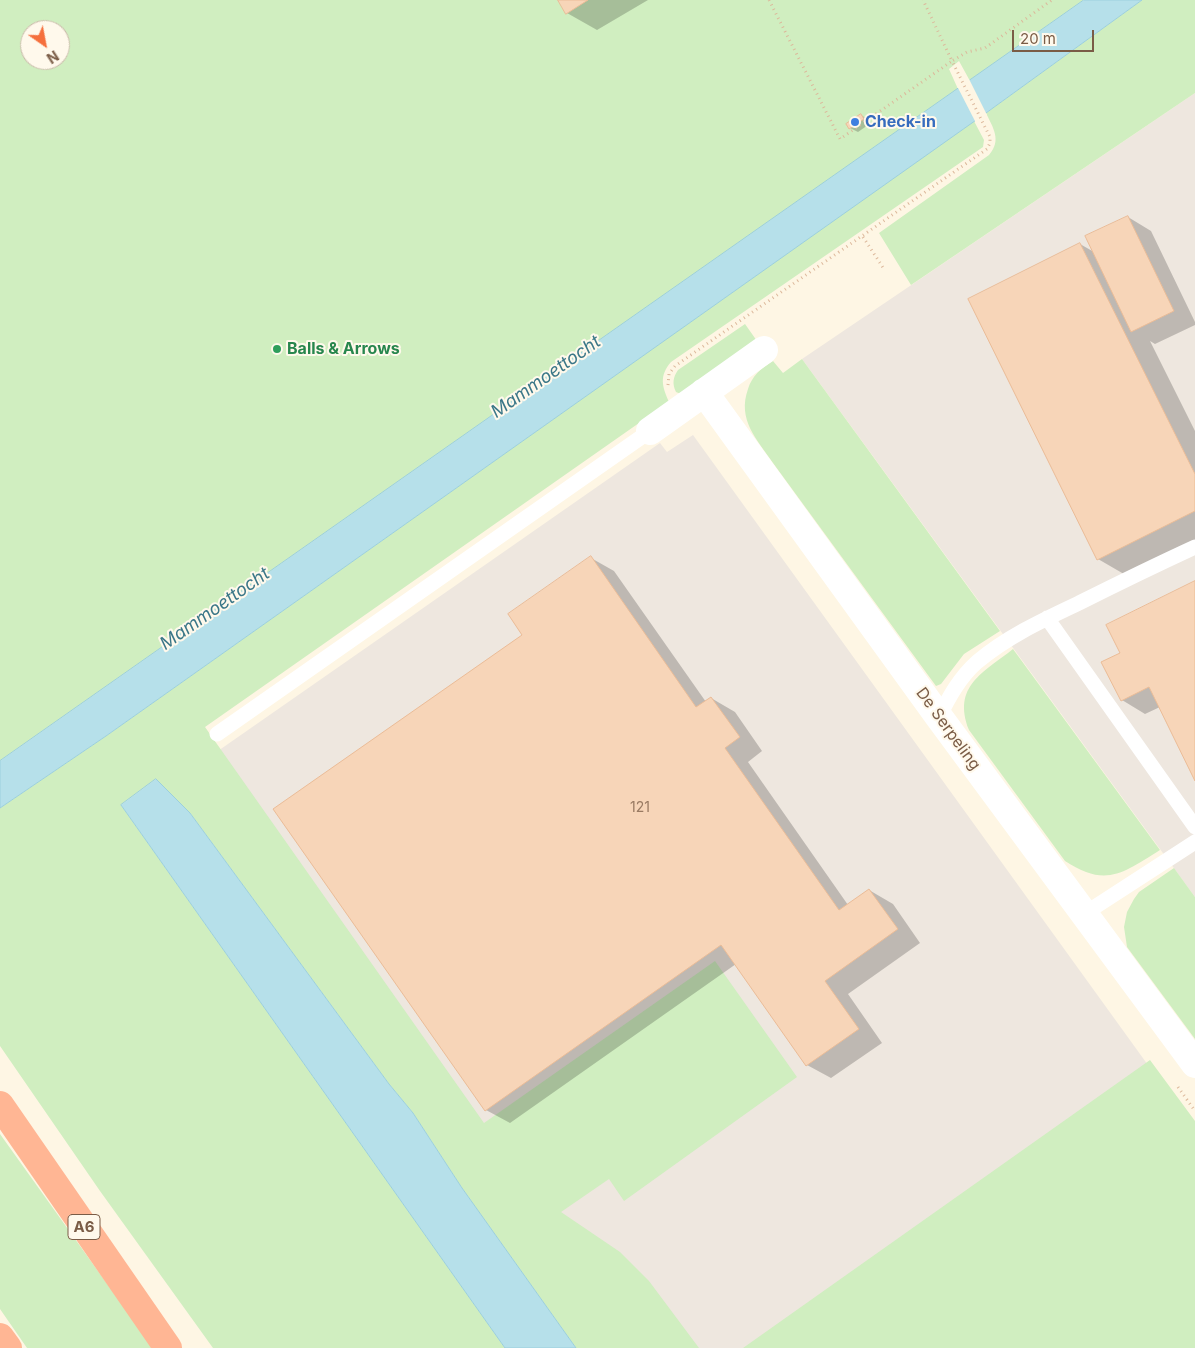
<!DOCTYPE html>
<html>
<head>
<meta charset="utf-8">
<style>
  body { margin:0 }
  #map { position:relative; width:1195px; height:1348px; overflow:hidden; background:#fef6e4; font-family:Inter,sans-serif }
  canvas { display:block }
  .north { position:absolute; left:20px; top:20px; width:50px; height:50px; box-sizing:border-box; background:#fff9ec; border:1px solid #cabaaa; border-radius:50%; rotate:147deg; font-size:14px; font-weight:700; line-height:20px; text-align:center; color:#7a5c46 }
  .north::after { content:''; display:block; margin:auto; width:18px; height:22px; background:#f5703d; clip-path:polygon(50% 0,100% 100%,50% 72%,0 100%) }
  .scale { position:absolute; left:1012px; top:30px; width:82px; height:22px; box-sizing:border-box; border:2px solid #7a5c46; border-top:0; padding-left:6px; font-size:15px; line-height:18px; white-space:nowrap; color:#7a5c46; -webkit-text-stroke:4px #fff9ec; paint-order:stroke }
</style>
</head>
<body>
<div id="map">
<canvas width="1195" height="1348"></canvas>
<div class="north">N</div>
<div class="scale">20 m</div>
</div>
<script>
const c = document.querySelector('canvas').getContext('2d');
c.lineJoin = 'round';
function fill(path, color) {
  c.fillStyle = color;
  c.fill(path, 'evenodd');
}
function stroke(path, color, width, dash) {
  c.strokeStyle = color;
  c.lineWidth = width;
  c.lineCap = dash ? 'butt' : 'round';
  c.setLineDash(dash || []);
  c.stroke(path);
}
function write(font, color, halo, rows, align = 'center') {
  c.font = font + ' Inter,sans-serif';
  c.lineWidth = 4;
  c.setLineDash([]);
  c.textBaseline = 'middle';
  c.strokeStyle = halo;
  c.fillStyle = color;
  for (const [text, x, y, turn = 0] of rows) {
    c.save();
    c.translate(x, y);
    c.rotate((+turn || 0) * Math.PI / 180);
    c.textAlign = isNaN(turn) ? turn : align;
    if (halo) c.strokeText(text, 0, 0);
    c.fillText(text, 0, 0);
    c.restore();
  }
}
fill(new Path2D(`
  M1195 93V897L802 359Z
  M693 435 1153 1072 758 1348H664L500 1185 205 760 660 443 667 452Z`), '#eee7df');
fill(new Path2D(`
  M0 0H1084L970 81 959 61 949 69 958 89 0 761ZM30 30H60V60H30Z
  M1142 0H1195V93L911 285 879 233 989 155C1002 140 993 128 986 113Z
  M974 121 984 140 983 147 671 362C659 376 662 386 669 402L205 727 484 1123 715 961 797 1077 624 1201 609 1179 561 1212 620 1252 649 1281 699 1348H576L462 1188 413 1113 389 1084 190 813 156 779 121 805 505 1348H213L100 1191 0 1046V808L106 736Z
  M745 324 757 341 681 394 676 392C672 384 673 377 678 370Z
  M802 359 1000 631 964 654 941 684 936 686 773 463C757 439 737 420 748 389 752 376 761 368 773 361L783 373Z
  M1013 649 1160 850C1123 873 1106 888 1065 861L969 730C952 686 983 673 1013 649Z
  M1174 868 1195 897V1039L1127 947 1124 927 1127 912 1134 899 1139 892Z
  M1150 1060 1195 1121V1348H743Z
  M0 1134 153 1348H27L0 1309Z`), '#d0eec0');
const water = new Path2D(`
  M1084 0H1142L986 113 106 736 0 808V761Z
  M156 779 190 813 389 1084 413 1113 462 1188 576 1348H505L121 805Z`);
fill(water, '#b6e0ea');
stroke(water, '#9bcfdd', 1);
fill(new Path2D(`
  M969 79 987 115 976 123 957 86Z`), '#fef6e4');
fill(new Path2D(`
  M559 0H648L597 30 567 13Z
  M861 115 869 120 871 123 858 132 850 128Z
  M1128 217 1151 231 1195 322V325L1155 344 1150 341 1195 431V544L1129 577 1098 559 1080 244 1094 252Z
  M591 558 614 571 706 702 711 698 735 712 762 751 748 762 848 905 869 890 893 904 920 943 848 994 882 1043 831 1078 807 1065 736 964 510 1123 486 1110 524 635Z
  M1195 582V778L1160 707 1145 714 1122 700V653Z`), '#0003');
const building = new Path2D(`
  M558 0H588L566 14Z
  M861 114 864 119 849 129 846 124Z
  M1128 216 1174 311 1131 332 1085 236Z
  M1080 243 1195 474V511L1097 560 968 299Z
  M591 556 696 707 711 697 740 737 725 748 839 910 869 889 898 929 825 981 859 1029 806 1066 721 945 485 1111 273 809 522 635 508 614Z
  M1195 581V781L1149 687 1121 701 1101 662 1120 653 1106 625Z`);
fill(building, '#f7d5b8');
stroke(building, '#ebbc97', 1);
stroke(new Path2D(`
  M769 0 840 139 952 61 923 0
  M863 237 884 269
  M668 385 669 374 675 366 987 149 990 143V137L952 61 967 52 985 48 1052 0
  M1178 1087 1195 1111`), '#dcb89b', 3, [1, 4]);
stroke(new Path2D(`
  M1047 618 1195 827
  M939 717C949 697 960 677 977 662 1008 636 1043 620 1079 603 1117 584 1156 565 1195 547
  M217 734 650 431
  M1084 914 1195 842`), '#fff', 15);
stroke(new Path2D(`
  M704 392 939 717 1195 1064
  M650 431 764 350`), '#fff', 28);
stroke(new Path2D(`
  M0 1105 168 1348
  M0 1337 8 1348`), '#ffb694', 28);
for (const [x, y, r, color] of [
  [855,122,5,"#3f7fe0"],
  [277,349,5,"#2e9e5b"]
]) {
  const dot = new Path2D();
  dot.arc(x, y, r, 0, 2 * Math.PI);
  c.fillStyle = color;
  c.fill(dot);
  stroke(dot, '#fff9ec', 2);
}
write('14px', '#997a62', null, [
  ["121",640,808]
]);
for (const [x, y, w] of [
  [84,1227,32]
]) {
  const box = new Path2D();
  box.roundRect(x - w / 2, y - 12.5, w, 25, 4);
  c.fillStyle = '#fff9ec';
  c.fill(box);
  stroke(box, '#7a5c46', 1);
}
write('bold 15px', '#7a5c46', null, [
  ["A6",84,1227]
]);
write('bold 16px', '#366cbe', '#fff9ec', [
  ["Check-in",865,122]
], 'left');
write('bold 16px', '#27864d', '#fff9ec', [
  ["Balls & Arrows",287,349]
], 'left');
write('16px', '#7a5c46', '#fff9ec', [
  ["De Serpeling",948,729,54]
]);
write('italic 18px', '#3b7788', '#fff9ec', [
  ["Mammoettocht",546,377,-35],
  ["Mammoettocht",215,609,-35]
]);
</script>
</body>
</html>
